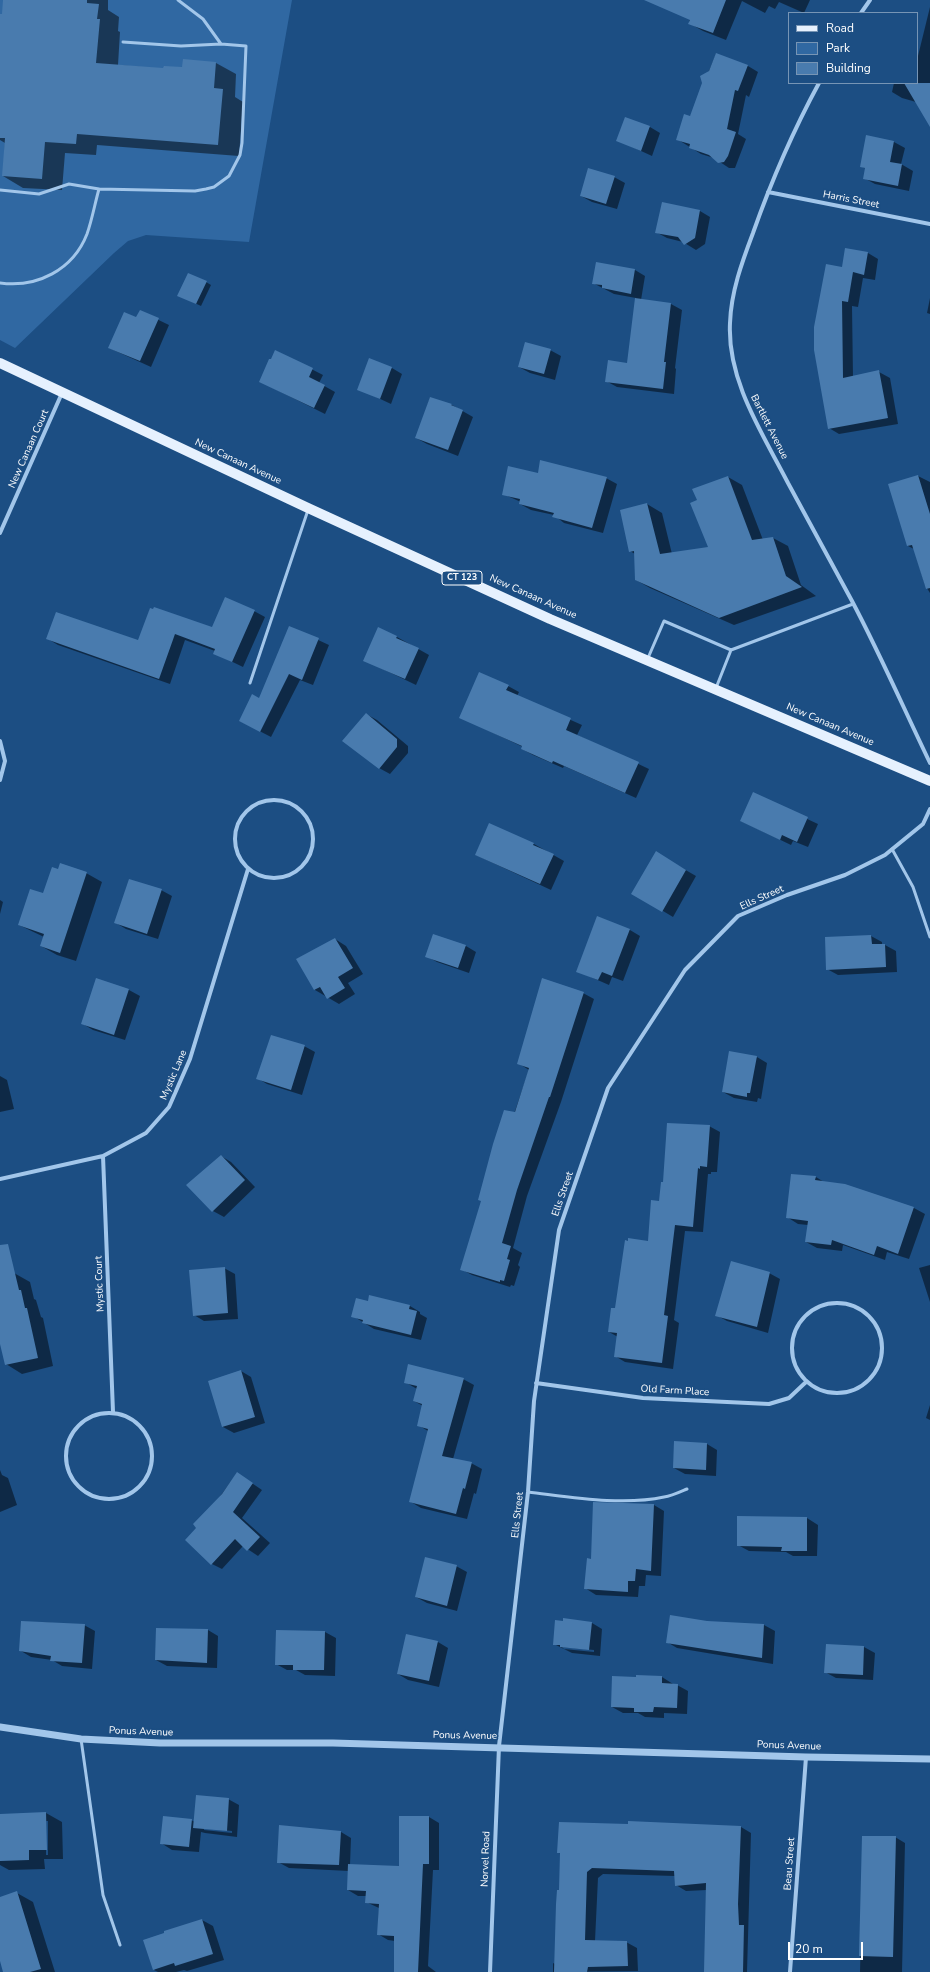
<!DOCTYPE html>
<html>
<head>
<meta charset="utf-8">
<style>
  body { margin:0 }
  #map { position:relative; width:930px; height:1972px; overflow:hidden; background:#1c4e83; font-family:"Nunito Sans",sans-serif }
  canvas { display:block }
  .legend { position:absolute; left:788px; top:12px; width:130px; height:72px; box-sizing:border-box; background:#1c4e83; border:1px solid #7795b5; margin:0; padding:5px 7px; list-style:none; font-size:12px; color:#fff }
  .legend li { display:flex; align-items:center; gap:8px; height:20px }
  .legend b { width:20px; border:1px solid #7795b5 }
  .scale { position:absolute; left:788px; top:1942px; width:75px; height:18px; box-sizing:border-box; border:2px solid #fff; border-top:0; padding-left:5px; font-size:12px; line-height:14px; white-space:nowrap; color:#fff; -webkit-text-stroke:3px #1c4e83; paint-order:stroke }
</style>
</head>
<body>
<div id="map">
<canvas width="930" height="1972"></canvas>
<ul class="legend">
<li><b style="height:5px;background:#e6f1fe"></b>Road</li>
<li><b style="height:11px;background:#3068a2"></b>Park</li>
<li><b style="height:11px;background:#497bae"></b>Building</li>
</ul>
<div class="scale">20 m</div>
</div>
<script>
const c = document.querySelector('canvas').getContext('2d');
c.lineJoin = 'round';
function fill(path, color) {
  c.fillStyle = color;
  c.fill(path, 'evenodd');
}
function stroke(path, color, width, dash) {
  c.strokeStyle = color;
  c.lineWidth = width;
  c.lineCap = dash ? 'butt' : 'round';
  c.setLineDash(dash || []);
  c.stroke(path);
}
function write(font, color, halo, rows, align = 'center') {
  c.font = font + ' "Nunito Sans",sans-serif';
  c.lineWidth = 3.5;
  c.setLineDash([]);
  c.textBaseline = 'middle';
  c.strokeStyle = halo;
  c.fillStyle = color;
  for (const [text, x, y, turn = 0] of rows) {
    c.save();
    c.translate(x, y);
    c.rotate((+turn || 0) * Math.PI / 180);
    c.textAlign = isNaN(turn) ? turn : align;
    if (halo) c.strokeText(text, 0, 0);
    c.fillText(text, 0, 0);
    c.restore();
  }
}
fill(new Path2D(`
  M0 0H292L249 242 146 235 128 241 114 253 15 348 0 340Z`), '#3068a2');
fill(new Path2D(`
  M4 0H108V10L119 17 118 31 120 32 118 65 164 69 216 63 236 74 235 97 243 102 239 156 97 145 96 155 65 153 62 190 23 188 3 176 5 143 0 140V15H3Z
  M695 0H810L804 13 779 2 775 9 769 6 765 13 742 1 726 40 703 31 689 23Z
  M930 7V111L916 102 902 98 892 92 894 83H917V60Z
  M716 54 748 66 758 72 749 97 746 95 738 134 746 139 735 168H729L714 158 701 154 677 139 690 117Z
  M650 127 660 133 652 156 617 140Z
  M867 136 894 142 905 148 901 164 913 171 909 191 875 184 864 178 866 169 861 166Z
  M614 177 625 183 617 209 592 202 581 196Z
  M700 211 710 217 705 244 696 250 683 242 667 238 656 232Z
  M846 249 868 253 878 259 875 280 863 278 858 307 852 306 853 377 879 372 890 378 898 424 839 434 829 428 843 268Z
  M635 270 645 276 641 300 671 304 682 310 675 368 676 369 674 394 617 387 606 381 628 364 636 298 614 294 593 283Z
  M206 282 211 285 201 306 184 298Z
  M930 298V314L927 313Z
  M140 311 169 325 151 367 109 348 137 319Z
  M550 350 561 356 555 380 530 373 519 367Z
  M276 351 323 375 319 383 335 392 325 414 271 387V361Z
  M392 368 402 374 391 404 359 389Z
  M430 398 452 405 473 417 458 456 427 444 416 438Z
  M538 474 606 478 617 484 603 533 564 523 554 515 531 510 520 504 521 502 503 494Z
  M918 476 930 482V593L925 585 914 549 908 546 890 484Z
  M728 477 742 485 763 540 773 538 788 546 801 585 816 596 734 625 650 588 636 580 635 554 630 551 647 504 662 513 672 554 709 548 698 501Z
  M150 609 212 629 254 611 265 617 243 667 214 653 215 651 185 640 170 684 58 645 48 639 139 642Z
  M290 627 329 645 313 685 300 680 271 737 240 721 260 700Z
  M397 637 429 655 416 685 364 660Z
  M508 686 519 692 517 696 582 725 577 735 649 769 636 798 564 766 563 768 533 755 522 749 523 747 460 717Z
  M366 714 377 720 408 746V753L390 774 379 768Z
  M753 794 818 824 808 847 793 841 791 845 741 821Z
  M490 825 534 844 564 861 551 890 476 855Z
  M656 853 696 876 673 917 633 893Z
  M59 870 86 873 102 882 76 961 57 955 41 946 44 937 19 925 44 895Z
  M161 890 172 896 158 939 126 929 116 923Z
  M0 900 3 902 0 914Z
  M598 917 630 930 640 936 623 981 612 977 609 985 577 971Z
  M871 936 882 942V945H885L896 951 897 972 838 975 827 969 826 938Z
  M335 939 346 946 363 974 348 983 355 994 339 1004 315 990 297 959Z
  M466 946 476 952 469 973 437 962 426 956Z
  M97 979 129 990 140 996 125 1040 93 1030 83 1024Z
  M583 993 594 999 561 1102 527 1196 513 1248 522 1253 518 1265 520 1267 514 1286 511 1285 510 1287 472 1275 461 1269 529 1070 518 1063Z
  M304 1046 315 1052 302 1095 267 1084 257 1078Z
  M757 1057 767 1063 761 1099 758 1098 757 1102 734 1098 723 1092Z
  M0 1076 7 1080 14 1109 0 1112Z
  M709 1126 720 1132 717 1172H711V1174H708L703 1232 685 1231 674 1320 679 1323 673 1369 625 1362 615 1356 618 1337 609 1332 616 1309 649 1242 664 1183Z
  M221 1156 231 1162 255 1187 224 1217 213 1211Z
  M816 1177 824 1182 845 1185 914 1208 925 1214 909 1259 887 1252 885 1260 843 1245 842 1251 817 1248 806 1242 808 1225 798 1224 787 1217Z
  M930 1265V1302L919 1268Z
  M224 1268 235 1274 238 1319 204 1321 194 1315Z
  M14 1273 30 1282 34 1299 36 1300 41 1317 43 1318 53 1366 22 1374 6 1364 0 1337V1276Z
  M769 1273 780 1279 768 1333 727 1321 716 1315Z
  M368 1302 410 1306 420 1312V1314L427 1318 421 1340 374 1329 353 1316Z
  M241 1371 251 1377 265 1423 234 1433 223 1427Z
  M463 1379 474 1385 453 1459 471 1463 482 1469 476 1494 474 1493 467 1519 421 1508 411 1502 428 1431 418 1425 423 1406 414 1401 417 1389 405 1382Z
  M930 1405V1420L926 1418Z
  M707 1444 717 1450 716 1476 685 1474 674 1468Z
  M0 1470 2 1475 8 1478 17 1505 0 1512Z
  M237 1473 262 1490 242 1518 270 1543 258 1556 243 1546 222 1569 212 1564 198 1527Z
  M654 1505 664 1511 661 1576 646 1575 645 1586H639L638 1597 596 1595 585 1588 592 1560Z
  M738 1517 807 1518 818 1525 817 1556H793L786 1552 749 1551 738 1545Z
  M456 1566 467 1572 457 1611 427 1603 416 1597Z
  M37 1622 84 1625 95 1631 92 1669 62 1666 52 1660 31 1657 21 1651Z
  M563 1622 592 1623 602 1629 600 1656 572 1653 554 1644ZM562 1647 594 1650V1652L564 1649Z
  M707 1622 764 1625 775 1631 773 1664 677 1648 667 1642Z
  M208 1630 218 1636 217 1668 167 1666 156 1660Z
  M325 1632 336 1638 335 1676 305 1675 296 1670H287L276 1664Z
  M438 1642 448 1648 439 1687 408 1680 398 1674Z
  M827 1645 864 1647 875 1653 873 1680 836 1678 825 1672Z
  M613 1677H662L673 1684 677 1685 688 1691 687 1714 664 1713V1718L645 1717 638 1713H623L612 1707Z
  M228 1799 239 1805 237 1837 205 1833 201 1832 199 1852 172 1850 161 1843 191 1820 195 1822ZM204 1828 232 1831V1833L204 1830Z
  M46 1813 62 1822 63 1859H44L45 1869 9 1870 0 1865V1815ZM46 1821H48V1855H46Z
  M429 1817 439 1823V1870H433L428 1966 436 1972H395V1941L388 1940 378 1934 379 1908 366 1902V1896H358L348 1890 349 1871 289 1868 278 1862 280 1826 341 1832 351 1838 350 1865 400 1867Z
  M741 1827 751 1833 747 1972H705L707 1890 686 1891 676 1885 675 1876 603 1874 598 1878 595 1941 626 1942 637 1948 638 1971 553 1972V1963L555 1964 560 1891 561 1854 558 1852Z
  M863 1837H895L905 1843 902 1972H860Z
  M17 1893 33 1902 55 1972H4L0 1958V1898Z
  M202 1920 213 1926 224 1960 187 1971 184 1970 176 1972H158L154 1970Z`), '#0007');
fill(new Path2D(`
  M3 0H87V3L99 4 97 19H100L96 63 163 68 164 66 182 67 183 59 216 62 214 88 223 89 218 145 77 134 76 144 45 142 42 179 2 176 5 138H0V14H2Z
  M644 0H726L713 33 688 24 690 20Z
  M716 53 748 65 738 91 735 90 727 129 736 132 728 156 724 162 718 163 709 155 689 148 690 144 676 140 684 114 690 116 702 83 700 76 709 71Z
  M904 83H930V127Z
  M625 117 650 126 641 151 616 141Z
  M866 135 894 141 890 162 902 164 898 186 863 179 865 168 860 167Z
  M588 168 615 176 606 204 580 196Z
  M662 202 700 210 695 238 684 245 678 237 655 233Z
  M845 248 868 252 864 275 853 272 848 302 842 301 843 378 879 370 888 418 828 429 814 350V327L826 264 842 267Z
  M596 262 635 269 631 294 602 288V285L592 284Z
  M188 273 207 281 196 304 177 296Z
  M635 298 671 303 664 362H666L663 389 605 382 608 360 627 363Z
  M140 310 159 318 140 361 108 348 124 312 136 317Z
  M525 342 551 349 544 374 518 367Z
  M275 350 313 368 309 377 325 385 314 408 259 382 269 359H271Z
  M369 358 392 367 380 399 357 390Z
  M430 397 452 404 451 405 463 410 448 450 415 438Z
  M540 460 607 477 592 528 552 517 554 513 519 504 520 499 502 495 508 466 538 473Z
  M918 475 930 514V588L926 589 912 545 907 546 888 484Z
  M728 476 752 540 773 537 786 576 802 587 719 618 635 580 634 551 629 552 620 510 647 503 660 554 708 547 690 503 697 500 692 489Z
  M225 597 255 610 232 662 213 654 215 649 175 634 159 679 46 639 56 612 138 640 150 608 153 609 154 607 212 627Z
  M289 626 319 638 302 680 289 674 260 732 239 721 252 694 259 698Z
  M378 627 397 636 396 638 419 648 405 679 363 661Z
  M479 672 509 685 506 690 571 718 566 730 639 762 625 793 553 761 552 763 521 749 522 746 459 718Z
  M366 713 397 739V747L379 769 342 741Z
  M753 792 808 817 797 842 782 835 780 840 740 821Z
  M489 823 534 843 533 845 554 854 540 884 475 855Z
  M656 851 686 870 662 912 631 894Z
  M60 863 87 872 60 953 40 946 44 934 18 925 30 889 43 893 52 867 58 869Z
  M129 879 162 889 147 934 114 923Z
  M597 916 630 929 612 976 602 972 598 980 576 972Z
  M433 934 466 945 458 968 425 957Z
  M871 935 872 944H885L886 967 826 970 825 937Z
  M335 938 353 968 338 977 345 988 327 999 320 987 314 990 296 959Z
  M96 978 129 989 114 1035 81 1024Z
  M542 978 584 992 550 1097H549L517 1190 502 1243 511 1246 507 1259 510 1260 504 1281 500 1280V1282L460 1270 481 1201 478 1200 493 1144 504 1110 515 1112 529 1068 517 1064Z
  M271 1035 305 1045 291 1090 256 1079Z
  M729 1051 757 1056 750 1093H747V1097L722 1092Z
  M667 1123 710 1125 707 1167 700 1166V1169L698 1168 693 1227 675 1225 664 1315 668 1316 662 1363 614 1357 617 1333 608 1332 611 1308H615L625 1240 628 1241V1238L648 1241 651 1200 659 1201 661 1182H663Z
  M221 1155 245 1180 212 1212 186 1185Z
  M791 1174 816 1176 815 1180 845 1184 914 1207 898 1254 877 1246 874 1255 832 1240 831 1245 805 1242 808 1221 786 1218Z
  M8 1244 19 1290H21L25 1308H27L38 1358 5 1365 0 1344V1245Z
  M731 1261 770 1272 757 1327 715 1316Z
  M225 1267 228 1313 193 1316 189 1270Z
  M369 1295 410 1305 409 1309 417 1311 411 1335 362 1323 363 1320 351 1317 356 1298 368 1301Z
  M408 1364 464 1378 442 1456 472 1462 465 1489 463 1488 456 1514 409 1502 428 1429 417 1426 422 1404 413 1401 417 1386 404 1383Z
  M241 1370 255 1417 222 1427 208 1381Z
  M674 1441 707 1443 706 1470 673 1468Z
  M237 1472 253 1483 233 1512 260 1537 247 1551 235 1539 211 1565 185 1540 196 1528 193 1524 222 1494Z
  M593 1502 654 1504 651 1571 636 1569 635 1581H628V1592L584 1589 587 1558 591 1559Z
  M737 1516 807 1517V1551H781L782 1547 737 1546Z
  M425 1557 457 1565 447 1606 415 1597Z
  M670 1615 707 1621 764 1624 762 1658 666 1643Z
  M563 1618 592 1622 589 1650 560 1647V1645H553L555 1620 563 1621Z
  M21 1621 85 1624 82 1663 50 1661 51 1656 19 1651Z
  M156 1628 208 1629 207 1663 155 1660Z
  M276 1630 325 1631 324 1670H293V1665H275Z
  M406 1634 438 1641 429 1681 397 1674Z
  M826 1644 864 1646 863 1675 824 1673Z
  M636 1675 662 1676V1683L678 1684 677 1708 654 1707 653 1712H634V1708L611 1707 612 1676 636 1677Z
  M196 1795 229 1798 227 1831 193 1828Z
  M46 1812 47 1850H29V1860L0 1861V1814Z
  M163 1816 192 1819 189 1847 160 1844Z
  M399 1816H429V1864H423L418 1972H394V1936L377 1935 379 1904 365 1903 366 1891 347 1890 348 1864 399 1866Z
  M628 1821 741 1826 738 1904 739 1925H744L743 1972H704L706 1883 675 1886 674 1871 592 1868 587 1872 585 1940 627 1941 628 1966 588 1967 587 1972H554L556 1904 557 1890H559L560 1853H557L559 1822 628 1824Z
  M279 1825 341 1831 339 1865 277 1863Z
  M862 1836H896L893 1957 859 1956Z
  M17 1891 41 1969 30 1972H3L0 1961V1897Z
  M202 1919 213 1954 175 1966 174 1963 153 1970 143 1940 164 1933V1931Z`), '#497bae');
stroke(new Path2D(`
  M178 0 203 19 221 44
  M0 190 39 194 69 184 99 189 195 191 206 189 214 187 229 176 240 155 242 143 246 46 221 44 181 46 123 42
  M0 283C37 288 73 270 87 234 92 220 95 203 99 189
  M731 650 853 604
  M648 658 664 621 731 650 716 688
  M250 683 308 510
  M892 849 913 887 930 937
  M528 1492C571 1497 622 1506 664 1497 672 1496 680 1492 687 1489
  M81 1739 103 1895 120 1945`), '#a2c6ea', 3);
stroke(new Path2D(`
  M861 13 870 0
  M819 83C793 131 771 182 753 233 742 262 731 292 730 323 727 381 763 434 788 483 809 522 831 562 852 601 880 654 904 709 930 763
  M768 192 930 224
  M0 533 62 393
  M0 741 5 761 0 780
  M235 839a39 39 0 1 1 78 0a39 39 0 1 1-78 0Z
  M103 1156 113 1412
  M0 1179 103 1156 146 1133 169 1107 190 1059 248 869
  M792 1348a45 45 0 1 1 90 0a45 45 0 1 1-90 0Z
  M536 1383 643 1398 769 1404 789 1398 806 1382
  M66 1456a43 43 0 1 1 86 0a43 43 0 1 1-86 0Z
  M490 1972 499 1746 528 1492 534 1401 559 1230 608 1088 685 970 738 916 787 895 845 875 885 855 923 824 930 809
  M790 1972 806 1757`), '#a2c6ea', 4);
stroke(new Path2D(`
  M0 1727 81 1739 160 1743H333L806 1757 930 1759`), '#a2c6ea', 7);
stroke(new Path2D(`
  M0 363 308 508 550 619 930 781`), '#e6f1fe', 10);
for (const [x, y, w] of [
  [462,578,40]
]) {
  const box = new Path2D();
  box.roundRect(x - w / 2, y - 7, w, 14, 3);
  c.fillStyle = '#1c4e83';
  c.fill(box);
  stroke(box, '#fff', 1);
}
write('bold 9px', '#fff', null, [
  ["CT 123",462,578]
]);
write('10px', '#fff', '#1c4e83', [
  ["Harris Street",851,200,11],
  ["Bartlett Avenue",769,427,63],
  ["New Canaan Court",29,449,-66],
  ["New Canaan Avenue",238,462,25],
  ["New Canaan Avenue",533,597,24],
  ["New Canaan Avenue",830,725,23],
  ["Ells Street",762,898,-24],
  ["Mystic Lane",174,1075,-67],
  ["Ells Street",563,1194,-71],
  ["Mystic Court",100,1284,-92],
  ["Old Farm Place",675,1391,3],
  ["Ells Street",518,1515,-84],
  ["Ponus Avenue",141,1732,2],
  ["Ponus Avenue",465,1736,1],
  ["Ponus Avenue",789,1746,2],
  ["Norvel Road",486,1859,-88],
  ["Beau Street",790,1864,-86]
]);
</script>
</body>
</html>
